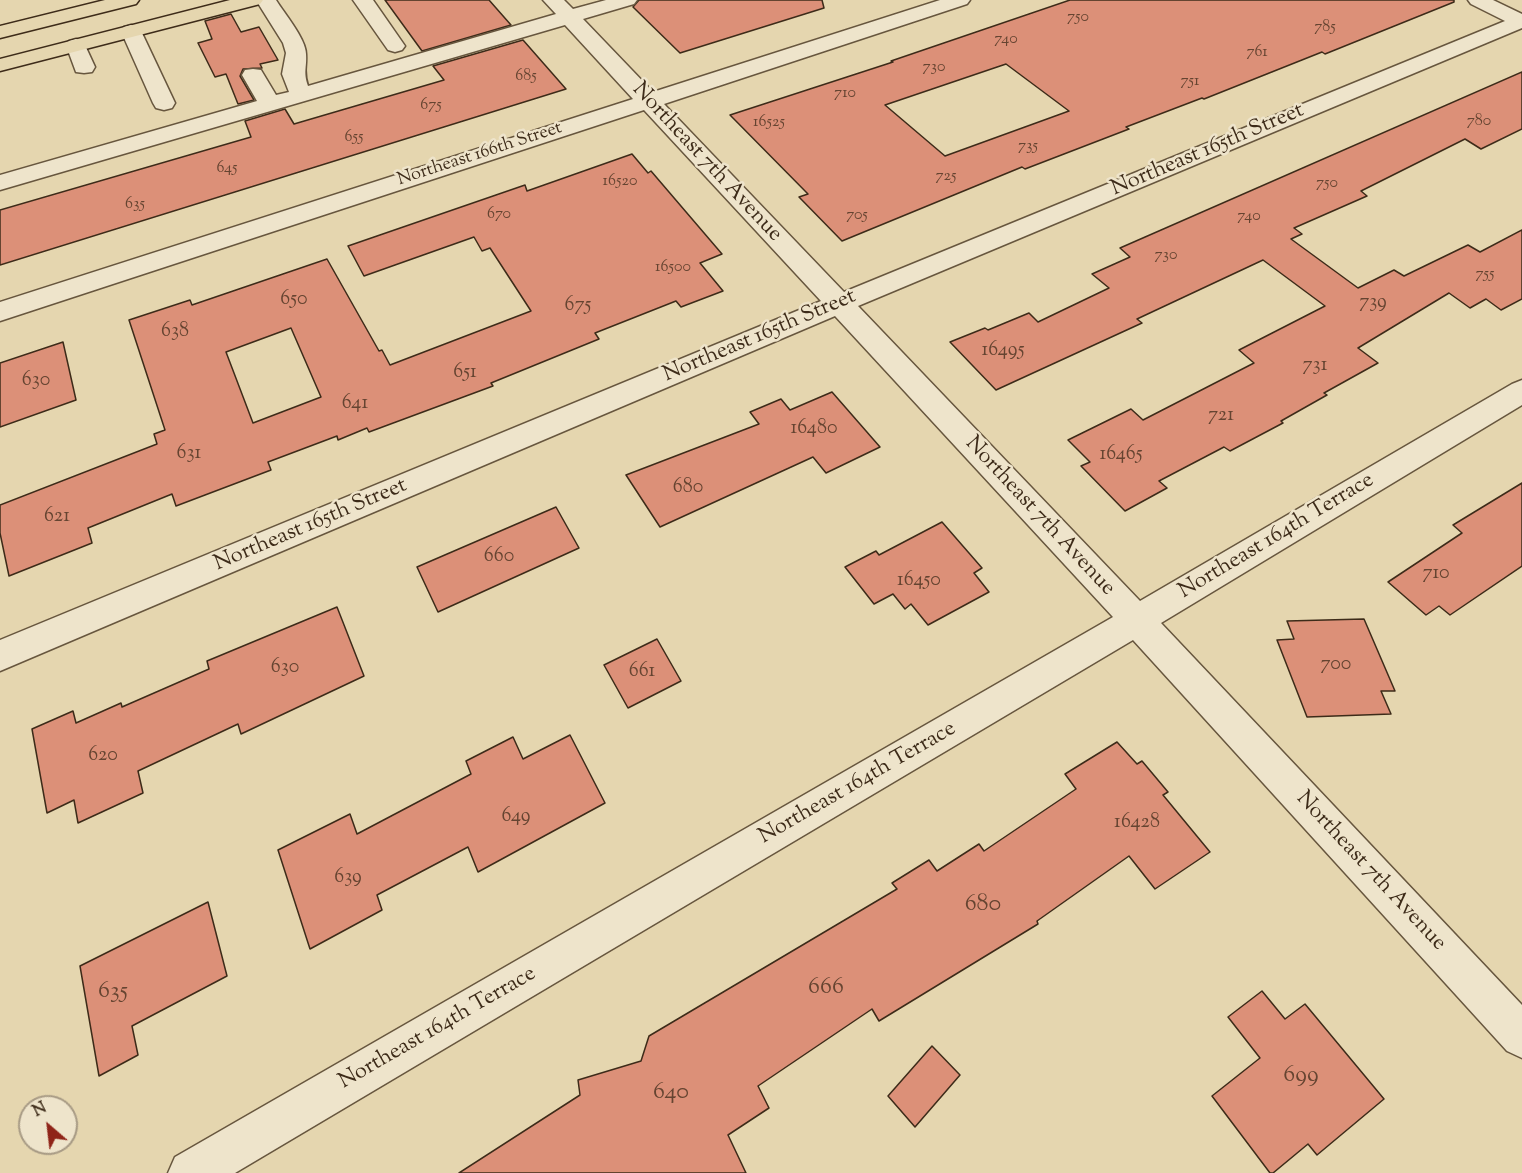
<!DOCTYPE html>
<html>
<head>
<meta charset="utf-8">
<style>
  body { margin:0 }
  #map { position:relative; width:1522px; height:1173px; overflow:hidden; background:#e5d6af; font-family:"Sorts Mill Goudy",serif }
  canvas { display:block }
  .north { position:absolute; left:18px; top:1095px; width:60px; height:60px; box-sizing:border-box; background:#eee4cb; border:2px solid #a79a84; border-radius:50%; rotate:332deg; font-size:16px; font-weight:700; line-height:24px; text-align:center; color:#3d2b19 }
  .north::after { content:''; display:block; margin:auto; width:21px; height:27px; background:#8f2418; clip-path:polygon(50% 0,100% 100%,50% 72%,0 100%) }
</style>
</head>
<body>
<div id="map">
<canvas width="1522" height="1173"></canvas>
<div class="north">N</div>
</div>
<script>
const c = document.querySelector('canvas').getContext('2d');
c.lineJoin = 'round';
function fill(path, color) {
  c.fillStyle = color;
  c.fill(path, 'evenodd');
}
function stroke(path, color, width, dash) {
  c.strokeStyle = color;
  c.lineWidth = width;
  c.lineCap = dash ? 'butt' : 'round';
  c.setLineDash(dash || []);
  c.stroke(path);
}
function write(font, color, halo, rows, align = 'center') {
  c.font = font + ' "Sorts Mill Goudy",serif';
  c.lineWidth = 5;
  c.setLineDash([]);
  c.textBaseline = 'middle';
  c.strokeStyle = halo;
  c.fillStyle = color;
  for (const [text, x, y, turn = 0] of rows) {
    c.save();
    c.translate(x, y);
    c.rotate((+turn || 0) * Math.PI / 180);
    c.textAlign = isNaN(turn) ? turn : align;
    if (halo) c.strokeText(text, 0, 0);
    c.fillText(text, 0, 0);
    c.restore();
  }
}
const building = new Path2D(`
  M385 0H489L511 25 422 51Z
  M639 0H822L824 8 680 53 633 7Z
  M1070 0H1454V2L1325 54 1322 52 1204 99 1202 98 1126 127 1129 129 1025 169 1022 167 842 241 799 197 808 194 730 115 893 62 891 61ZM1006 64 1069 111 945 156 885 105Z
  M231 14 241 32 259 27 278 60 260 64 262 68 243 69 240 76 254 100 238 104 226 74 215 77 198 43 212 39 205 21Z
  M523 40 566 89 0 265V210L251 137 245 121 285 109 294 124 444 80 433 66Z
  M1522 72V129L1481 149 1465 139 1361 191 1367 196 1294 228 1302 234 1291 239 1358 288 1394 270 1404 276 1468 245 1480 252 1522 230V299L1501 310 1486 299 1470 308 1449 293 1358 348 1378 363 1324 393 1327 395 1281 421 1283 423 1230 451 1224 447 1159 481 1167 488 1125 511 1081 466 1090 462 1068 440 1131 409 1143 420 1254 363 1239 350 1325 306 1263 260 1137 319 1142 323 996 390 950 342 985 328 988 330 1029 313 1038 322 1109 288 1092 274 1130 257 1120 248Z
  M632 154 648 173 651 171 722 254 700 263 723 291 681 307 676 301 595 333 599 339 491 383 493 386 369 432 367 428 338 440 337 436 268 462 271 470 176 506 172 494 88 528 92 543 9 576 0 533V505L157 444 154 434 165 430 129 320 190 300 192 305 327 259 379 351 382 350 390 365 531 311 490 248 482 251 474 237 364 276 348 246 525 185 527 191ZM291 328 321 397 253 423 226 352Z
  M63 342 76 400 0 427V363Z
  M832 392 880 447 826 473 813 457 660 527 626 475 759 424 750 412 781 399 790 410Z
  M1522 483V566L1450 615 1439 606 1426 615 1388 582 1462 533 1453 525Z
  M556 507 579 548 438 612 417 567Z
  M942 522 982 568 974 573 989 592 928 625 911 604 905 609 893 594 874 604 845 567 876 551 879 555Z
  M337 607 364 676 241 734 238 724 138 771 143 793 78 823 74 800 47 813 32 729 73 711 76 723 121 703 122 707 209 669 207 661Z
  M1364 619 1395 691H1381L1391 714 1307 717 1277 640 1294 639 1287 621Z
  M657 639 681 681 628 708 604 665Z
  M570 735 605 803 478 872 468 847 377 895 382 910 310 949 278 850 350 814 357 834 471 774 466 761 513 737 523 759Z
  M1117 742 1137 764 1142 761 1168 792 1163 795 1210 852 1155 889 1129 856 1037 921 1038 924 879 1021 872 1009 758 1086 769 1108 728 1135 746 1173H459L580 1095 578 1080 641 1061 649 1036 897 889 892 883 929 860 937 871 979 844 984 851 1076 789 1065 774Z
  M208 902 227 976 132 1026 138 1055 99 1076 80 966Z
  M1262 991 1285 1019 1305 1004 1384 1099 1317 1155 1308 1144 1273 1173H1270L1212 1096 1260 1058 1228 1017Z
  M932 1046 960 1075 915 1127 888 1096Z`);
fill(building, '#dc9078');
stroke(building, '#3d2b19', 1.5);
const minor = new Path2D(`
  M256 0H276C284 13 306 39 306 54 307 68 303 71 308 86L556 14 543 0H564L573 9 606 0H637L634 4 583 19 653 92 940 0H970L967 4 664 104 844 292 1505 21 1471 4 1468 0H1493L1522 14V28L858 306 1140 601 1512 384 1522 380V405L1161 623 1522 1005V1058L1507 1051 1133 640 235 1173H168L175 1157 1113 617 835 316 0 671V640L821 301 644 110 0 321V302L633 99 565 25 0 190V175L257 101 242 75 245 70 253 69 261 70 276 95 289 92 282 74 286 53 283 43Z
  M353 0H373L405 46 402 50 395 52 388 50Z
  M131 25 138 27 141 31 175 103 172 108 164 110 156 108 153 103 121 31 124 27Z
  M76 39 83 41 95 67 92 72 84 73 76 72 66 45 69 41Z`);
const major = new Path2D(`
  M105 0H139L136 4 0 38V26Z
  M230 0H263L260 4 0 71V59Z`);
stroke(minor, '#67563e', 3);
stroke(major, '#3d2b19', 3);
fill(minor, '#eee4cb');
fill(major, '#e5d6af');
write('16px', '#654431', null, [
  ["750",1078,18],
  ["785",1325,28],
  ["740",1006,40],
  ["761",1257,53],
  ["730",934,68],
  ["685",526,77],
  ["751",1190,82],
  ["710",845,94],
  ["675",431,106],
  ["780",1479,122],
  ["16525",769,123],
  ["655",354,138],
  ["735",1028,147],
  ["645",227,169],
  ["725",946,177],
  ["16520",620,182],
  ["750",1327,184],
  ["635",135,205],
  ["670",499,215],
  ["705",857,216],
  ["740",1249,217],
  ["730",1166,256],
  ["16500",673,268],
  ["755",1485,275]
]);
write('18px', '#3d2b19', '#eee4cb', [
  ["Northeast 166th Street",480,155,-18]
]);
write('20px', '#654431', null, [
  ["650",294,301],
  ["739",1373,304],
  ["675",578,307],
  ["638",175,333],
  ["16495",1003,352],
  ["731",1315,367],
  ["651",465,374],
  ["630",36,382],
  ["641",355,405],
  ["721",1221,417],
  ["16480",814,430],
  ["631",189,455],
  ["16465",1121,456],
  ["680",688,489],
  ["621",57,518],
  ["660",499,558],
  ["710",1436,575],
  ["16450",919,582],
  ["700",1336,666],
  ["630",285,669],
  ["661",642,673],
  ["620",103,757],
  ["649",516,818],
  ["16428",1137,824],
  ["639",348,879]
]);
write('22px', '#3d2b19', '#eee4cb', [
  ["Northeast 165th Street",1208,151,-23],
  ["Northeast 7th Avenue",706,163,47],
  ["Northeast 165th Street",760,337,-23],
  ["Northeast 7th Avenue",1039,517,47],
  ["Northeast 165th Street",311,526,-23],
  ["Northeast 164th Terrace",1277,537,-31],
  ["Northeast 164th Terrace",858,784,-30],
  ["Northeast 7th Avenue",1370,872,47],
  ["Northeast 164th Terrace",438,1029,-30]
]);
write('24px', '#654431', null, [
  ["680",983,906],
  ["666",826,989],
  ["635",113,993],
  ["699",1301,1077],
  ["640",671,1094]
]);
</script>
</body>
</html>
